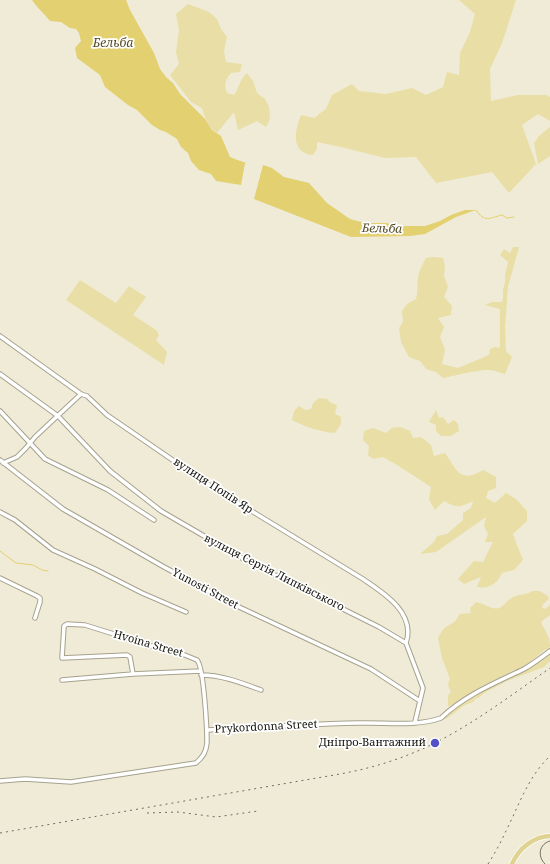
<!DOCTYPE html>
<html>
<head>
<meta charset="utf-8">
<style>
  body { margin:0 }
  canvas { display:block; background:#efebd6 }
</style>
</head>
<body>
<canvas width="550" height="864"></canvas>
<script>
const c = document.querySelector('canvas').getContext('2d');
c.lineJoin = 'round';
function fill(path, color) {
  c.fillStyle = color;
  c.fill(path, 'evenodd');
}
function stroke(path, color, width, dash) {
  c.strokeStyle = color;
  c.lineWidth = width;
  c.lineCap = dash ? 'butt' : 'round';
  c.setLineDash(dash || []);
  c.stroke(path);
}
function write(font, color, halo, rows, align = 'center') {
  c.font = font + ' "Noto Serif",serif';
  c.lineWidth = 3.5;
  c.setLineDash([]);
  c.textBaseline = 'middle';
  c.strokeStyle = halo;
  c.fillStyle = color;
  for (const [text, x, y, turn = 0] of rows) {
    c.save();
    c.translate(x, y);
    c.rotate((+turn || 0) * Math.PI / 180);
    c.textAlign = isNaN(turn) ? turn : align;
    if (halo) c.strokeText(text, 0, 0);
    c.fillText(text, 0, 0);
    c.restore();
  }
}
fill(new Path2D(`
  M459 0H516L502 43 490 69 491 101 518 95H546L550 97V121L538 114 522 125 536 164 509 193 492 172 436 183 416 157 385 158 341 147 317 142V149L313 155C310 155 306 154 303 152 291 144 297 125 301 115L315 118 319 114 326 109 332 95 352 84 359 91 386 94 412 88 426 95 443 87 447 72 459 75 460 53 470 32 475 14Z
  M188 4 209 12 217 19 221 29 227 37 224 51 226 62 242 64 240 72 231 73C225 80 224 84 227 93L234 95C240 87 239 80 247 73L253 81 257 93 265 99 269 107 270 119 266 127 257 121 238 130 234 112 217 133C208 127 205 118 202 108L191 102 170 75 179 64 176 52 179 30 176 14Z
  M550 127V156L538 164 534 143 539 136Z
  M513 247H519L508 287 505 327 506 351 512 357 505 374C500 373 495 370 490 370 481 369 452 376 443 378L436 372 426 369 420 361 409 357 401 342 399 328 403 322 402 311 407 304 416 299C418 292 417 286 418 279 418 272 423 264 426 258L434 257 443 258 445 266 444 276 448 287 444 297 452 306 451 315 438 318 444 327 440 337 445 350 442 364 458 368 489 355 490 349 495 347 500 348V309L485 305 492 302H502L503 297V290L505 282V275L508 262 500 255 504 249 510 253Z
  M80 280 116 303 129 286 146 297 133 315 156 330 159 335 156 340 167 352 164 365 66 300Z
  M319 398 327 399 331 403 337 405 335 414 341 417V424L335 433C321 432 305 427 292 420L294 411 299 406 305 410 311 409 313 403Z
  M436 410 439 418 443 417 448 424 454 420 458 424 459 431 451 436H441L436 431V425L429 422Z
  M400 427 410 431 413 438 421 437 431 445 434 456 445 453C457 470 460 484 483 470L496 477V488L488 491 486 498 495 503 506 493 516 499 527 511V521L513 534 517 545 523 560 514 570 502 573C497 584 489 589 477 587L481 577 464 584 458 579 474 561 483 562 493 542H485L488 534 484 526 486 517 436 552 420 554 434 542 437 536 447 534 463 520V513L471 508 473 501C459 507 459 509 444 501L435 510 429 500 431 487 397 465 383 457 373 459 368 455 369 446 363 440 364 431 373 428 386 433 392 428Z
  M533 591H540L548 596 549 599 543 604 542 608 545 609 550 605V615L541 622C544 630 550 635 550 646 549 650 545 649 543 651 536 657 529 663 521 668 518 670 513 670 510 672 500 679 487 683 477 689 470 693 455 705 448 706V696L451 691C448 687 447 684 450 679L442 658 438 638C440 635 442 629 446 627 454 622 454 624 460 614L471 613 470 608 476 602C486 604 490 610 500 608 504 605 509 599 513 597 520 594 526 595 533 591Z
  M550 653V661L544 667 507 681 484 693 480 697 475 699 473 702 465 705 446 719H444L446 715 465 701 493 685 497 684 524 671Z`), '#e9dea6');
fill(new Path2D(`
  M32 0H126L130 10 154 53 160 69 166 77 173 83 180 94 205 119 212 130 221 136 230 157 245 163 241 185 216 181 211 174 199 170 191 161 188 153 181 147 177 139 166 132 160 130 152 125 137 110 128 105 105 87 100 75 77 58 75 48 81 41 79 33 76 29 70 28 61 22 50 21C44 13 37 8 32 0Z
  M263 165 272 168 284 177 309 183 327 203 350 219 365 223H387L395 226H425L440 221 451 215 465 210H476L456 217 425 234 410 236 351 237 254 199Z`), '#e3d071');
stroke(new Path2D(`
  M238 161 245 163
  M476 210C485 223 489 218 502 215L507 218 514 217
  M0 551 16 563 33 565 42 570 48 571`), '#e3d071', 1);
const minor = new Path2D(`
  M0 336 81 394 87 396 107 415 209 485 363 579C384 593 416 613 406 643
  M0 374 58 416 110 471 161 511 247 561 379 627 406 643
  M0 411 45 459 108 490 154 520
  M0 460 63 509 164 567 237 606 371 669 420 701
  M3 463 17 457 26 448 35 437 81 394
  M0 512 15 520 53 550 95 569 142 593 186 612
  M0 578 37 596 40 598V602L35 618
  M406 643 423 688 415 722
  M201 675C222 675 242 683 261 690
  M62 680 133 674 201 671
  M207 730C258 727 308 724 359 723 385 722 416 727 441 718 465 695 495 683 524 669 533 664 542 657 550 651
  M0 781 25 779 71 782 196 763C203 757 206 752 207 743 207 730 204 667 197 660L170 649 154 646H147L133 640 85 625 67 624 64 626 62 658 127 655 130 657 133 674`);
const major = new Path2D(`
  M512 864C519 848 533 837 550 836`);
stroke(minor, '#a6a28f', 5.5);
stroke(major, '#fff', 6);
stroke(minor, '#fff', 3.5);
stroke(major, '#e0d392', 4.5);
stroke(new Path2D(`
  M545 864C537 856 539 844 550 841`), '#6e6c5f', 1);
stroke(new Path2D(`
  M147 813 178 812 216 817 258 811
  M0 833 340 774C373 768 405 758 435 743 476 722 513 694 550 668
  M488 864C495 853 501 842 506 831 519 805 528 777 550 756`), '#6e6c5f', 1, [2, 4]);
for (const [x, y, r, color] of [
  [435,743,5,"#5351c8"]
]) {
  const dot = new Path2D();
  dot.arc(x, y, r, 0, 2 * Math.PI);
  c.fillStyle = color;
  c.fill(dot);
  stroke(dot, '#fff', 1.5);
}
write('11px', '#14130c', '#fff', [
  ["вулиця Попів Яр",213,486,33],
  ["вулиця Сергія Липківського",274,573,27],
  ["Yunosti Street",205,589,28],
  ["Hvoina Street",148,644,16],
  ["Prykordonna Street",266,727,-3]
]);
write('11px', '#14130c', '#fff', [
  ["Дніпро-Вантажний",426,743]
], 'right');
write('italic 12px', '#544c24', '#fff', [
  ["Бельба",113,44],
  ["Бельба",382,229,1]
]);
</script>
</body>
</html>
